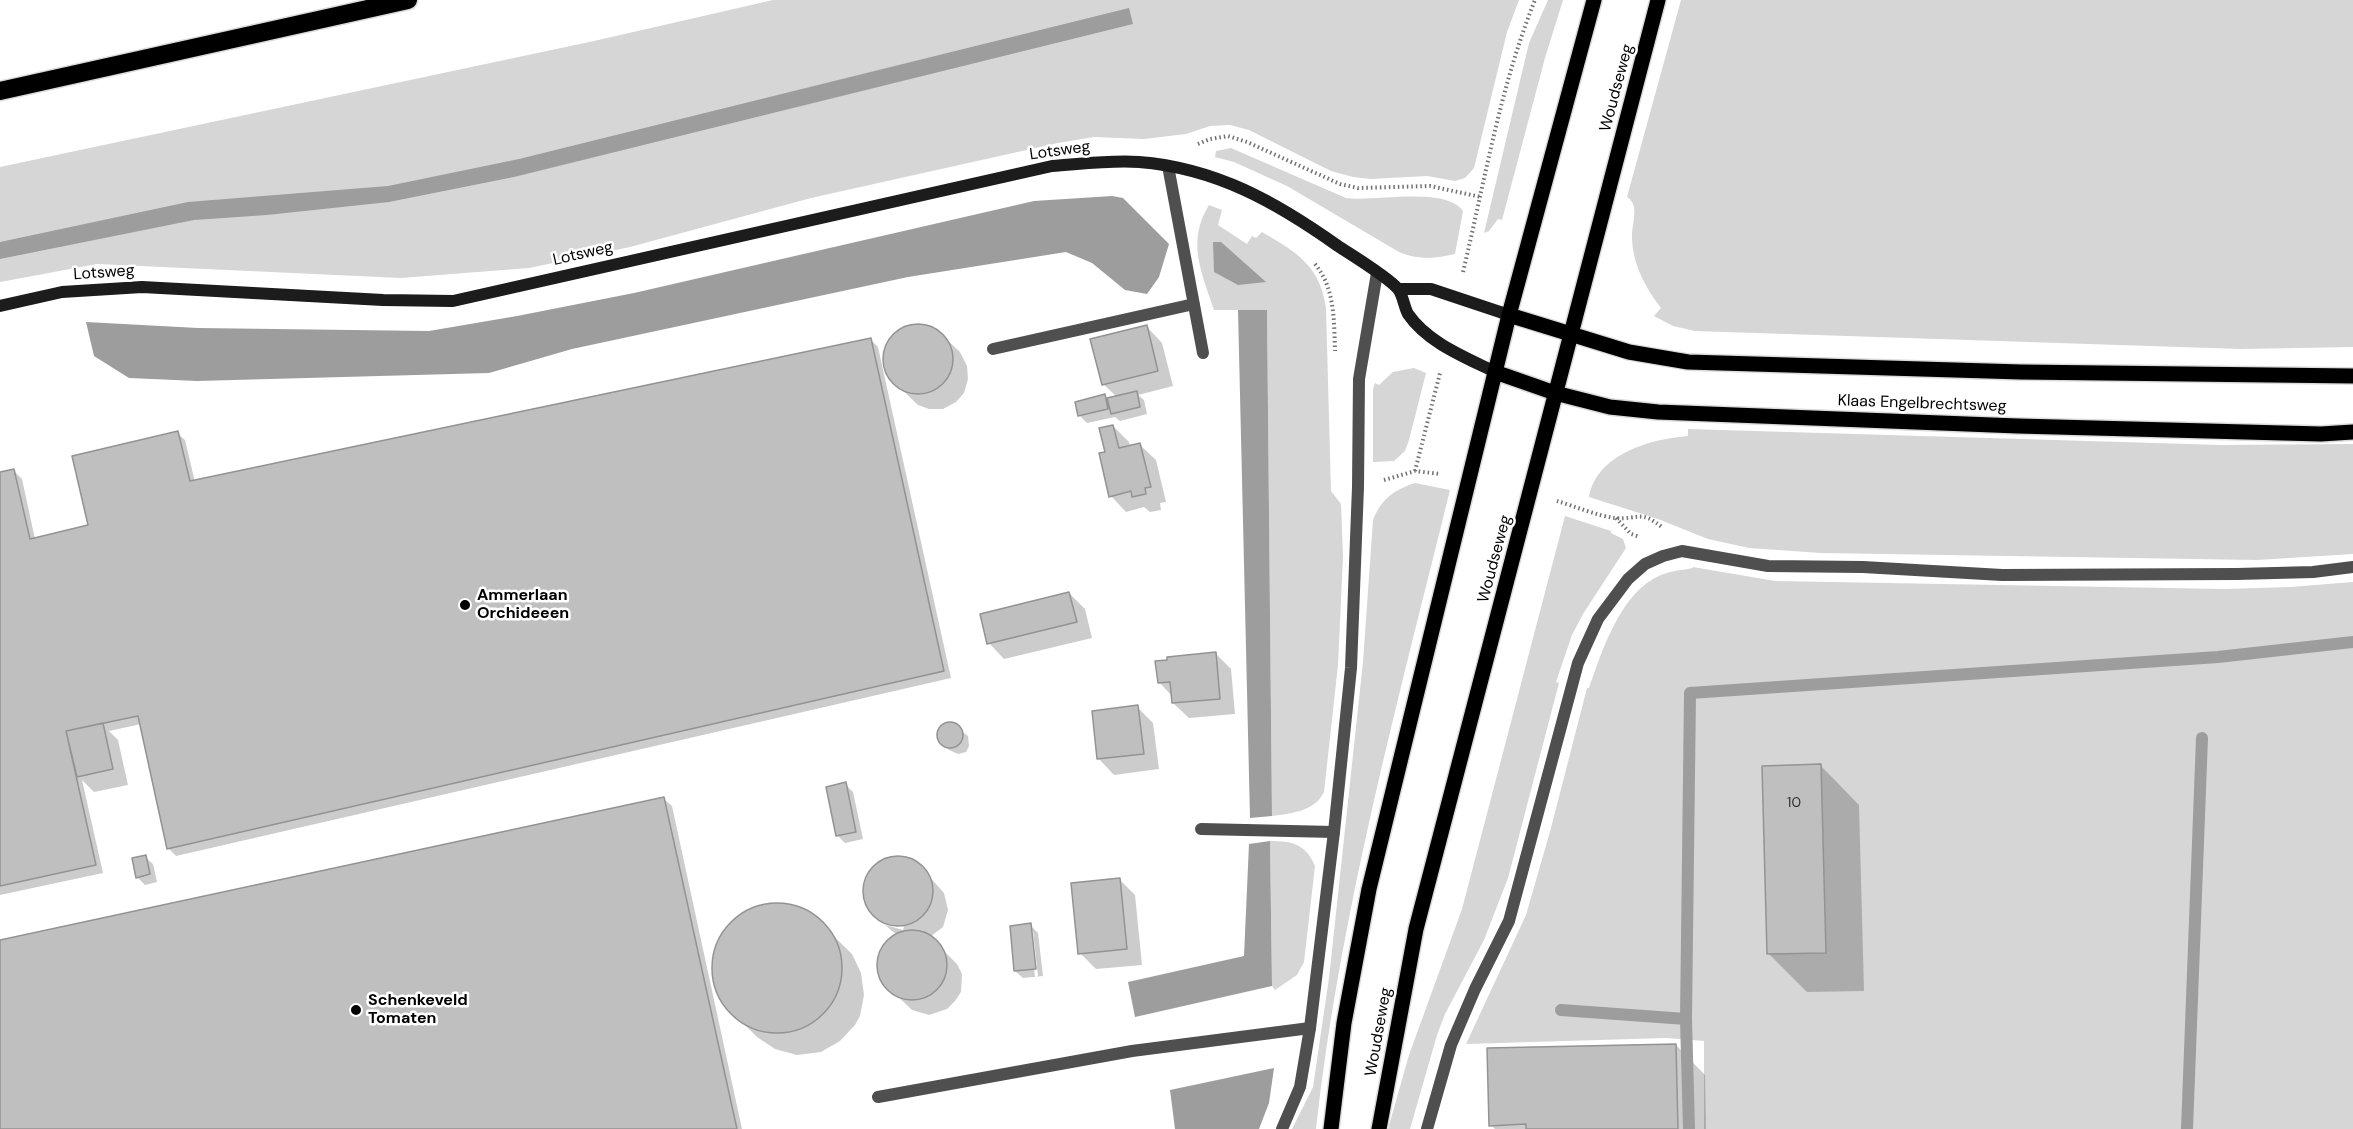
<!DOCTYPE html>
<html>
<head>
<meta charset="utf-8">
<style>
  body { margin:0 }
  canvas { display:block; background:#fff }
</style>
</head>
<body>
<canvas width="2353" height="1129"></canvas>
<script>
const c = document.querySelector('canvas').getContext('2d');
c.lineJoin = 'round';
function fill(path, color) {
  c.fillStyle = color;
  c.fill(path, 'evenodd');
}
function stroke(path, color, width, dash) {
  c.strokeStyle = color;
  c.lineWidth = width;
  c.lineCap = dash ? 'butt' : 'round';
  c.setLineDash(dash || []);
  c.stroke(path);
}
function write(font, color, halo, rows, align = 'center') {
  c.font = font + ' "DM Sans",sans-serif';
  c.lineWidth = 5;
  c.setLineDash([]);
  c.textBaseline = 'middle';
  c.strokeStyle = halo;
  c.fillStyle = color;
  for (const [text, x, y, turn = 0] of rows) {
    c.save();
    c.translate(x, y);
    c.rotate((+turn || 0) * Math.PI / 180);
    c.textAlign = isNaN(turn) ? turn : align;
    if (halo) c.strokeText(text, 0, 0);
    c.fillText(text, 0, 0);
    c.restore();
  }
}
fill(new Path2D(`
  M773 0H1519L1507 32 1474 168 1465 178 1455 181 1427 176 1371 179 1353 177 1331 171 1249 130 1230 125 1210 126 1186 134 1144 139 1094 137 1058 143 811 198 630 247 529 268 401 278 97 264 0 282V167L594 41Z
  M1548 0H1563L1545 58 1502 220 1498 219 1489 231 1484 233 1529 43Z
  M1681 0H2353V347L2241 349 1695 331 1673 326 1654 316 1661 308C1645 287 1632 263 1632 236 1632 223 1640 205 1627 197Z
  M1231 148 1346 198C1375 202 1445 186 1463 211L1455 254C1434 259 1419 260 1399 252L1287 186 1234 162 1215 157 1216 151Z
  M1209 205 1222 210 1218 225 1247 244 1252 236 1256 238 1262 232C1296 252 1320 265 1326 308L1331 491 1341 504 1343 557 1338 665 1324 792C1314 812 1292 813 1272 816L1267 310H1214C1202 273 1186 242 1209 205Z
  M1414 368 1426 373 1409 440 1405 451 1394 461 1373 462V389L1375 383 1379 385 1393 372Z
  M1688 429 2221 445 2353 444V554L2257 560 1821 553 1749 548 1708 539 1658 519 1589 497C1597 453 1652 439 1688 436Z
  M1415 483 1450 490C1398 701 1340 912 1316 1129H1292L1313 1087 1329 978 1363 662 1373 520C1381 499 1394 490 1415 483Z
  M1565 516 1611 531V533L1623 539 1626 548 1583 614 1572 635 1556 682 1559 683 1508 878 1484 940 1445 1014 1437 1035 1410 1129H1388L1409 1055 1462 909Z
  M1693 567 1775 581 2224 589 2290 587 2353 582V1129H1704V1041L1666 1038 1466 1044 1526 915 1551 828 1587 688H1589C1602 651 1621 591 1661 575 1670 571 1683 570 1693 568Z
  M1270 841C1292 841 1306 844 1315 866L1304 962 1297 975 1275 990 1272 986Z`), '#d6d6d6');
fill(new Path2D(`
  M1129 8 1133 24 514 177 389 202 267 215 194 220 0 259V242L188 202 388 186 519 159Z
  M1112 196 1123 198 1169 244 1159 277 1147 294 1125 290 1092 263 1066 252 908 277 572 349 489 373 197 381 129 378 94 356 86 322 198 328 429 331 517 316 634 293 1034 201Z
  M1213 242H1221L1266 282 1238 285 1214 272Z
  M1238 310H1267L1272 816 1250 818Z
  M1270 841 1272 986 1135 1017 1128 982 1244 956 1249 844Z
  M1274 1068 1269 1103 1259 1129H1175L1170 1090Z`), '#9d9d9d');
fill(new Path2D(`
  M924 325 934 329 943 336 960 352 967 366 968 379 964 393 956 402 943 409H929L918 405 891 379 885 366 884 354 889 341 898 331 907 327Z
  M1147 327 1162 343 1173 386 1138 395 1144 400 1147 414 1120 421 1115 417 1087 423 1080 416 1104 396 1108 399 1117 397 1103 384Z
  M870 339 878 347 951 678 176 856 168 848 141 724 109 731 118 740 128 785 94 792 82 780 103 873 0 895V474L14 471 22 479 35 539 89 527 177 433 185 440 195 482Z
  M1113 426 1129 442 1130 447 1140 445 1156 460 1166 502 1160 503 1161 510 1150 512 1144 507 1126 512 1111 496 1106 453Z
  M1069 593 1085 609 1092 638 1004 659 989 643Z
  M1215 653 1231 669 1235 714 1189 718 1173 703 1172 696 1159 682Z
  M1137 707 1153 723 1159 769 1114 775 1099 759Z
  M951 723 968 736 969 746 966 752 958 754 949 750 941 742 939 733 944 725Z
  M1821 766 1859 805 1864 991 1807 992 1769 954Z
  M845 784 853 792 863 839 845 843 838 836Z
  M664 799 672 806 742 1129H0V941Z
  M145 857 153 864 157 882 145 885 137 877Z
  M900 858 911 861 921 867 944 893 948 910 943 927 930 937 957 964 962 974 961 992 955 1001 947 1009 929 1015 912 1010 887 986 881 976 878 965 883 948 897 935 885 925 903 930 904 927 883 921V923L873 913 867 901 865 889 869 876 877 866 887 860Z
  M1119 879 1135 895 1142 965 1096 969 1080 953Z
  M782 904 803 910 812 915 852 954 861 973 864 995 860 1016 855 1025 840 1041 821 1052 797 1055 775 1049 757 1037 733 1013 721 995 717 985 714 963 719 942 732 924 749 911 759 907Z
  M1030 925 1038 933 1043 976 1023 978 1015 971ZM1030 931H1033L1038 976 1035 977Z
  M1676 1045 1705 1075 1706 1129H1495L1491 1125Z`), '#0003');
stroke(new Path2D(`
  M1561 1010 1686 1019
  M1689 1129 1686 1019 1690 693 2218 657 2353 642
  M2187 1129 2202 738`), '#9d9d9d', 12);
const building = new Path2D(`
  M883 359a35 35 0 1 1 70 0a35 35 0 1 1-70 0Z
  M1147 325 1158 371 1102 385 1090 339Z
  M871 338 944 671 167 849 138 716 66 731 96 865 0 886V472L14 469 30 539 88 525 72 456 178 431 190 481Z
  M1137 391 1140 407 1111 414 1107 398Z
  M1105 394 1108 409 1078 416 1075 402Z
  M1113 425 1119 448 1140 443 1151 487 1145 488 1146 494 1132 497 1131 491 1109 497 1099 453 1105 452 1099 428Z
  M1069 592 1077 622 987 644 980 614Z
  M1216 652 1220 699 1172 703 1170 682 1158 683 1155 661 1167 660V657Z
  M1138 705 1144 754 1097 759 1092 711Z
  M937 735a13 13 0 1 1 26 0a13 13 0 1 1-26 0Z
  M103 723 113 769 77 777 66 731Z
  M1821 764 1826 953 1767 954 1762 766Z
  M846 782 856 832 836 836 826 787Z
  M664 797 737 1129H0V940Z
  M146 855 150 874 136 878 132 858Z
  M863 891a35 35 0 1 1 70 0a35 35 0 1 1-70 0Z
  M1120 878 1127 949 1078 954 1071 883Z
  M712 968a65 65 0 1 1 130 0a65 65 0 1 1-130 0Z
  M1031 923 1036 969 1014 971 1010 926Z
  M877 965a35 35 0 1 1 70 0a35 35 0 1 1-70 0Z
  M1676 1044 1678 1129H1526V1124L1489 1126 1487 1048Z`);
fill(building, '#bfbfbf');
stroke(building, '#939393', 1.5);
const primary = new Path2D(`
  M1509 315 1629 352 1688 362 2021 372 2353 376
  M1495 372 1555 393 1610 407 1658 412 2018 426 2321 434 2353 432
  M1331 1129 1344 1023 1369 889 1509 315 1594 0
  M1379 1129 1416 929 1658 0`);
const highway = new Path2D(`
  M0 91 408 0`);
stroke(primary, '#dbdbdb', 18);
stroke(highway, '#dbdbdb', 21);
stroke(new Path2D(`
  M1198 144 1210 139 1228 136 1247 142 1340 184 1358 188 1430 186 1481 197
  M1315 264C1335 288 1334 321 1335 351
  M1463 272C1485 180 1500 87 1535 0
  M1415 471 1440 373
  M1384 480 1415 471 1441 474
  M1557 501C1574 506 1598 516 1615 518 1639 520 1640 509 1663 528
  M1616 518 1631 534 1640 537`), '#717171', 4, [1.5, 3]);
stroke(new Path2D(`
  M1168 166 1203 353
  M993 349 1194 304
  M1201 829 1334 832
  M878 1097 1132 1051 1310 1028`), '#4f4f4f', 12);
stroke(new Path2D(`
  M1282 1129 1300 1087 1310 1028 1334 832 1351 668 1358 487 1359 379 1377 273
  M1427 1129 1451 1045 1475 989 1509 921 1578 663 1598 619 1628 579 1645 564 1663 556 1682 551 1768 566 1863 567 2002 575 2237 574 2313 572 2353 567`), '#4f4f4f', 12);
stroke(new Path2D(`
  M1398 289H1431L1509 315
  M0 306 62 292 142 287 383 300 453 301 1052 166C1081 164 1110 160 1139 162 1216 168 1276 202 1338 246 1353 256 1388 277 1398 289 1403 295 1404 307 1408 314 1428 343 1465 357 1495 372`), '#1c1c1c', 12);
stroke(primary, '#000', 15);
stroke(highway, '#000', 18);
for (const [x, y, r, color] of [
  [465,605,6,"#000"],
  [356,1010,6,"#000"]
]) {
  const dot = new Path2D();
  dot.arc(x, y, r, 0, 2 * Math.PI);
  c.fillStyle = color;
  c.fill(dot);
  stroke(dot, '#fff', 2);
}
write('14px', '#303030', null, [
  ["10",1794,803]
]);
write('16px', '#000', '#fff', [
  ["Woudseweg",1617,88,-75],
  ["Lotsweg",1060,151,-8],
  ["Lotsweg",583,254,-13],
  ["Lotsweg",104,273,-4],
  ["Klaas Engelbrechtsweg",1922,404,2],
  ["Woudseweg",1495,559,-75],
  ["Woudseweg",1379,1032,-80]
]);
write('bold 16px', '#000', '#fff', [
  ["Ammerlaan",477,596],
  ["Orchideeen",477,614],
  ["Schenkeveld",368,1001],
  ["Tomaten",368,1019]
], 'left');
</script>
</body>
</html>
